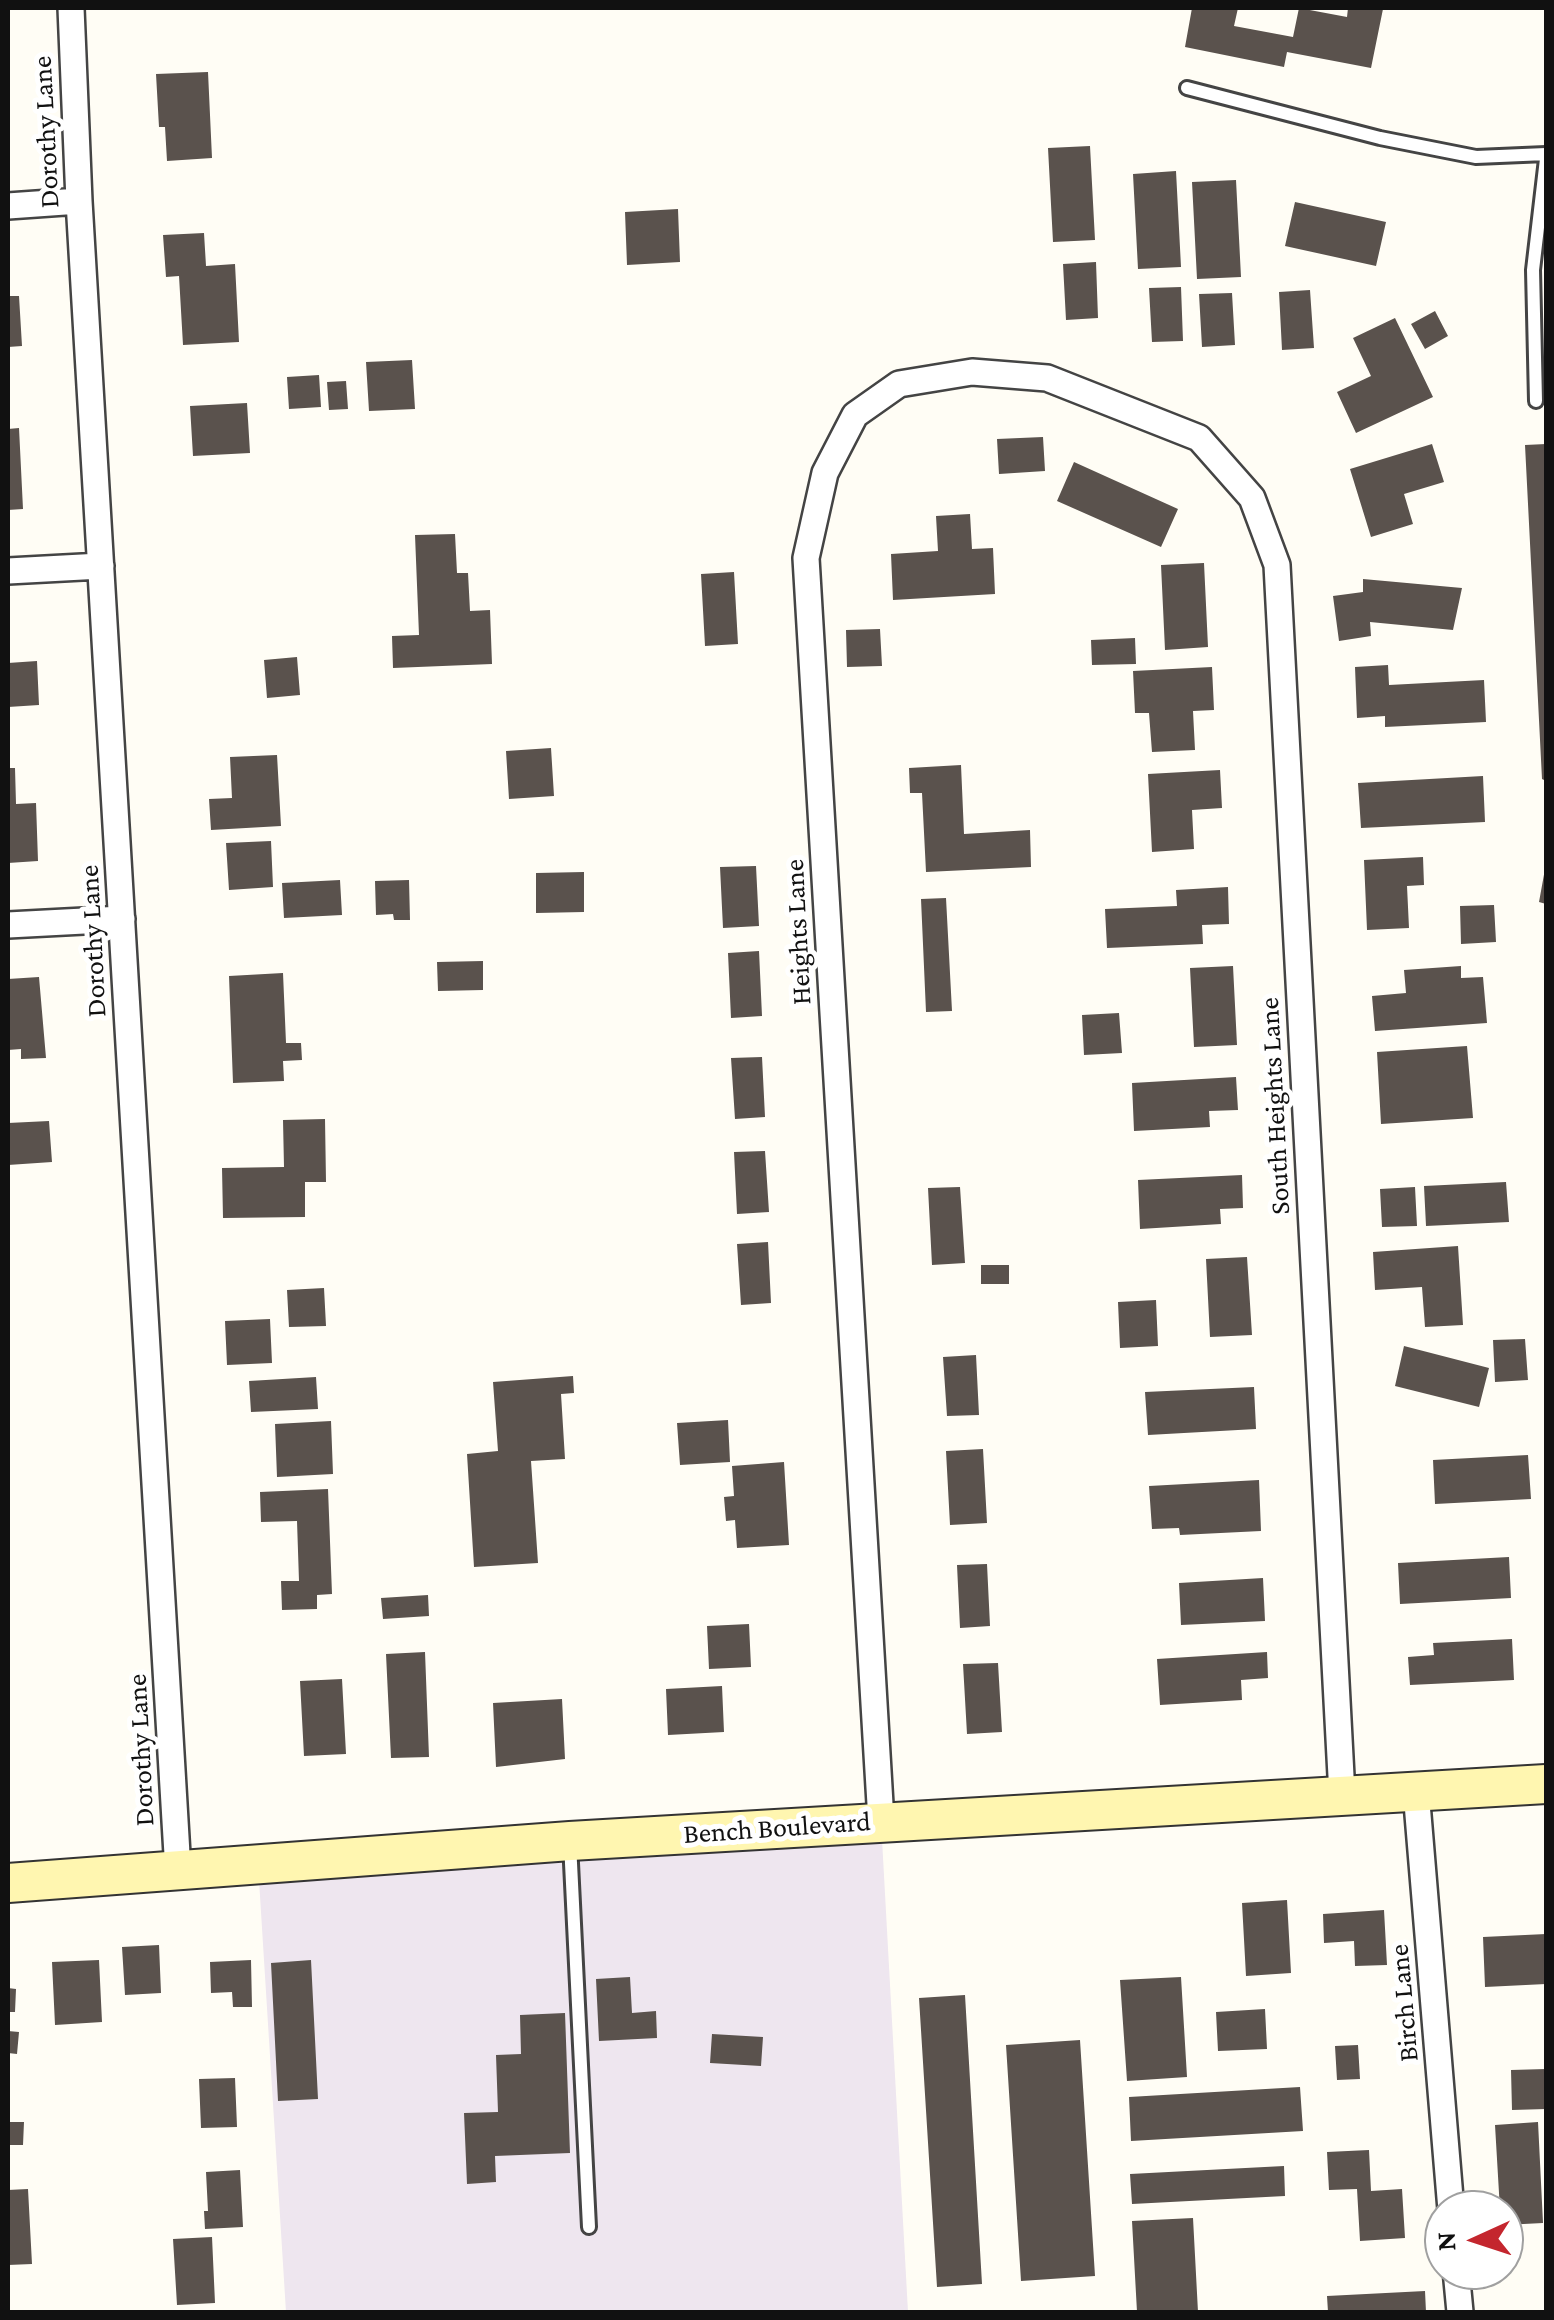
<!DOCTYPE html>
<html>
<head>
<meta charset="utf-8">
<style>
  body { margin:0 }
  #map { position:relative; width:1554px; height:2320px; overflow:hidden; background:#fffdf5; font-family:"Crimson Pro",serif }
  canvas { display:block }
  .frame { position:absolute; inset:0; border:10px solid #111; pointer-events:none }
  .north { position:absolute; left:1424px; top:2190px; width:100px; height:100px; box-sizing:border-box; background:#fff; border:2px solid #a0a0a0; border-radius:50%; rotate:267deg; font-size:28px; font-weight:700; line-height:40px; text-align:center; color:#111 }
  .north::after { content:''; display:block; margin:auto; width:35px; height:45px; background:#c4262e; clip-path:polygon(50% 0,100% 100%,50% 72%,0 100%) }
</style>
</head>
<body>
<div id="map">
<canvas width="1554" height="2320"></canvas>
<div class="frame"></div>
<div class="north">N</div>
</div>
<script>
const c = document.querySelector('canvas').getContext('2d');
c.lineJoin = 'round';
function fill(path, color) {
  c.fillStyle = color;
  c.fill(path, 'evenodd');
}
function stroke(path, color, width, dash) {
  c.strokeStyle = color;
  c.lineWidth = width;
  c.lineCap = dash ? 'butt' : 'round';
  c.setLineDash(dash || []);
  c.stroke(path);
}
function write(font, color, halo, rows, align = 'center') {
  c.font = font + ' "Crimson Pro",serif';
  c.lineWidth = 10;
  c.setLineDash([]);
  c.textBaseline = 'middle';
  c.strokeStyle = halo;
  c.fillStyle = color;
  for (const [text, x, y, turn = 0] of rows) {
    c.save();
    c.translate(x, y);
    c.rotate((+turn || 0) * Math.PI / 180);
    c.textAlign = isNaN(turn) ? turn : align;
    if (halo) c.strokeText(text, 0, 0);
    c.fillText(text, 0, 0);
    c.restore();
  }
}
fill(new Path2D(`
  M881 1821 908 2312H286L258 1864Z`), '#eee6ef');
fill(new Path2D(`
  M1192 8H1238L1234 26 1293 37 1299 8 1347 17 1348 8 1383 9 1371 68 1287 52 1284 67 1185 47Z
  M208 72 212 158 167 161 165 127H159L156 74Z
  M1090 146 1095 240 1053 242 1048 148Z
  M1176 171 1181 267 1138 269 1133 174Z
  M1236 180 1241 277 1197 279 1192 182Z
  M1295 202 1386 222 1376 266 1285 246Z
  M678 209 680 262 627 265 625 212Z
  M204 233 206 266 235 264 239 342 183 345 179 276 166 277 163 235Z
  M1096 262 1098 318 1066 320 1063 264Z
  M1181 287 1183 341 1152 342 1149 288Z
  M1310 290 1314 348 1282 350 1279 292Z
  M1232 293 1235 345 1202 347 1199 294Z
  M8 296H19L22 346 8 347Z
  M1435 311 1448 336 1425 349 1411 324Z
  M1395 318 1433 397 1356 433 1337 392 1371 376 1353 338Z
  M412 360 415 409 369 411 366 362Z
  M319 375 321 407 289 409 287 377Z
  M346 381 348 409 329 410 327 382Z
  M247 403 250 453 193 456 190 406Z
  M19 428 23 509 8 510V429Z
  M1043 437 1045 471 999 474 997 439Z
  M1432 444 1444 482 1404 494 1413 524 1371 537 1350 469Z
  M1546 444V781L1542 779 1525 445Z
  M1074 462 1178 509 1161 547 1057 501Z
  M970 514 972 549 993 548 995 594 893 600 891 554 938 551 936 516Z
  M455 534 457 573H468L470 611 490 610 492 664 393 668 392 636 419 635 415 535Z
  M1204 563 1208 647 1165 650 1161 565Z
  M734 572 738 644 705 646 701 574Z
  M1363 579 1462 588 1453 630 1370 622 1371 636 1339 641 1333 596 1363 592Z
  M880 629 882 666 847 667 846 630Z
  M1135 638 1136 664 1092 665 1091 640Z
  M297 657 300 695 267 698 264 660Z
  M37 661 39 705 8 707V663Z
  M1388 665 1389 685 1484 680 1486 722 1385 727V716L1357 718 1355 667Z
  M1212 667 1214 710 1193 711 1195 750 1152 752 1149 713H1135L1133 671Z
  M551 748 554 796 509 799 506 751Z
  M277 755 281 826 211 830 209 799 232 798 230 757Z
  M961 765 964 834 1030 830 1031 867 926 872 922 793H910L909 768Z
  M8 768H15L16 804 36 803 38 861 8 863Z
  M1220 770 1222 808 1192 810 1194 849 1152 852 1148 774Z
  M1483 776 1485 822 1361 828 1358 783Z
  M271 841 273 887 229 890 226 843Z
  M1423 857 1424 885 1407 886 1409 928 1367 930 1364 860Z
  M756 866 759 926 723 928 720 867Z
  M1545 869 1546 870V904L1539 902Z
  M584 872V912L536 913V873Z
  M340 880 342 915 284 918 282 883Z
  M409 880 410 920H394L393 914 376 915 375 881Z
  M1228 887 1229 924 1202 925 1203 944 1107 948 1105 909 1177 906 1176 890Z
  M946 898 952 1011 926 1012 921 899Z
  M1494 905 1496 942 1461 944 1460 906Z
  M759 951 762 1016 731 1018 728 953Z
  M483 961V990L438 991 437 962Z
  M1233 966 1237 1045 1194 1047 1190 968Z
  M1461 966V978L1483 977 1487 1023 1375 1031 1372 996 1406 993 1404 970Z
  M283 973 286 1043H301L302 1060 283 1061 284 1081 233 1083 229 976Z
  M39 977 46 1058 21 1059V1049L8 1050V979Z
  M1119 1013 1122 1053 1084 1055 1082 1015Z
  M1467 1046 1473 1118 1381 1124 1377 1052Z
  M762 1057 765 1117 735 1119 731 1058Z
  M1236 1077 1238 1110 1209 1111 1210 1127 1134 1131 1132 1083Z
  M325 1119 326 1182H305V1217L223 1218 222 1168 284 1167 283 1120Z
  M49 1121 52 1162 8 1165V1123Z
  M765 1151 769 1212 737 1214 734 1152Z
  M1242 1175 1243 1208 1220 1209 1221 1224 1140 1229 1138 1180Z
  M1506 1182 1509 1222 1426 1226 1424 1186Z
  M960 1187 965 1263 932 1265 928 1188Z
  M1415 1187 1417 1226 1382 1227 1380 1189Z
  M768 1242 771 1303 741 1305 737 1244Z
  M1458 1246 1463 1325 1425 1327 1422 1287 1375 1290 1373 1252Z
  M1247 1257 1252 1335 1210 1337 1206 1259Z
  M981 1265H1009V1284H981Z
  M324 1288 326 1326 289 1327 287 1290Z
  M1156 1300 1158 1346 1120 1348 1118 1302Z
  M270 1319 272 1363 227 1365 225 1321Z
  M1525 1339 1528 1380 1495 1382 1493 1340Z
  M1404 1346 1489 1368 1479 1407 1395 1386Z
  M976 1355 979 1415 947 1416 943 1357Z
  M573 1376 574 1393 561 1394 565 1459 531 1461 538 1563 474 1567 467 1454 498 1451 493 1382Z
  M316 1377 318 1409 251 1412 249 1381Z
  M1254 1387 1256 1429 1148 1435 1145 1392Z
  M728 1420 730 1462 680 1465 677 1423Z
  M331 1421 333 1474 277 1477 275 1424Z
  M983 1449 987 1523 950 1525 946 1451Z
  M1528 1455 1531 1499 1435 1504 1433 1460Z
  M784 1462 789 1545 737 1548 735 1520 726 1521 724 1497 734 1496 732 1466Z
  M1259 1480 1261 1531 1180 1535 1179 1528 1152 1529 1149 1486Z
  M328 1489 332 1594 317 1595V1609L282 1610 281 1581H299L297 1521 261 1522 260 1492Z
  M1509 1557 1511 1598 1400 1604 1398 1563Z
  M987 1564 990 1626 960 1628 957 1565Z
  M1263 1578 1265 1621 1181 1625 1179 1583Z
  M428 1595 429 1616 383 1619 381 1598Z
  M749 1624 751 1667 709 1669 707 1626Z
  M1512 1639 1514 1680 1410 1685 1408 1657 1434 1655 1433 1643Z
  M425 1652 429 1757 391 1758 386 1654Z
  M1267 1652 1268 1678 1241 1680 1242 1700 1160 1705 1157 1659Z
  M998 1663 1002 1732 967 1734 963 1664Z
  M342 1679 346 1754 304 1756 300 1681Z
  M722 1686 724 1732 668 1735 666 1689Z
  M562 1699 565 1759 496 1767 493 1703Z
  M1287 1900 1291 1973 1246 1976 1242 1903Z
  M1384 1910 1387 1965 1355 1966 1354 1941 1324 1943 1323 1914Z
  M1546 1934V1984L1485 1987 1483 1937Z
  M159 1945 161 1993 125 1995 122 1947Z
  M99 1960 102 2022 55 2025 52 1962Z
  M251 1960 252 2007H233L232 1992 211 1993 210 1962Z
  M311 1960 318 2099 278 2101 271 1963Z
  M630 1977 632 2013 656 2011 657 2038 599 2041 596 1979Z
  M1181 1977 1187 2077 1127 2081 1120 1980Z
  M8 1988 16 1989 15 2012H8Z
  M965 1995 982 2284 937 2287 919 1998Z
  M1265 2009 1267 2049 1218 2051 1216 2012Z
  M565 2013 570 2153 495 2156 496 2182 467 2184 464 2113 498 2112 496 2055 521 2054 520 2015Z
  M8 2031 19 2032 17 2054 8 2053Z
  M712 2034 763 2037 761 2066 710 2063Z
  M1080 2040 1095 2276 1021 2281 1006 2045Z
  M1358 2045 1360 2079 1337 2080 1335 2046Z
  M1546 2069V2109L1512 2110 1511 2070Z
  M235 2078 237 2127 201 2128 199 2079Z
  M1300 2087 1303 2131 1131 2141 1129 2097Z
  M8 2122H24L23 2145H8Z
  M1538 2122 1543 2223 1504 2225V2210H1500L1495 2125Z
  M1369 2150 1371 2191 1402 2189 1405 2238 1360 2241 1357 2189 1329 2190 1327 2152Z
  M1284 2166 1285 2196 1132 2204 1130 2174Z
  M240 2170 243 2227 205 2229 204 2211H208L206 2172Z
  M28 2189 32 2264 8 2265V2190Z
  M1193 2218 1198 2312H1137L1132 2221Z
  M212 2237 215 2303 177 2305 173 2239Z
  M1425 2291 1426 2312H1328L1327 2296Z`), '#5a524d');
const lane = new Path2D(`
  M1187 88 1380 138 1476 157 1546 154
  M1536 401 1533 270 1546 159
  M570 1843 589 2227`);
const street = new Path2D(`
  M71 8 79 201 178 1871
  M8 206 79 201
  M8 571 101 566
  M8 925 122 919
  M1416 1791 1451 2210
  M881 1821 806 558 825 473 855 415 899 384 972 372 1047 378 1199 438 1252 498 1277 565 1342 1795
  M1456 2270 1460 2312`);
const secondary = new Path2D(`
  M8 1883 570 1841 1546 1784`);
stroke(lane, '#444', 18);
stroke(street, '#444', 30);
stroke(secondary, '#333', 42);
stroke(lane, '#fff', 12);
stroke(street, '#fff', 25);
stroke(secondary, '#fff6b0', 38);
write('28px', '#111', '#fff', [
  ["Dorothy Lane",46,132,-93],
  ["Heights Lane",798,932,-93],
  ["Dorothy Lane",93,941,-93],
  ["South Heights Lane",1275,1106,-93],
  ["Dorothy Lane",141,1750,-93],
  ["Bench Boulevard",777,1828,-4],
  ["Birch Lane",1404,2003,-95]
]);
</script>
</body>
</html>
